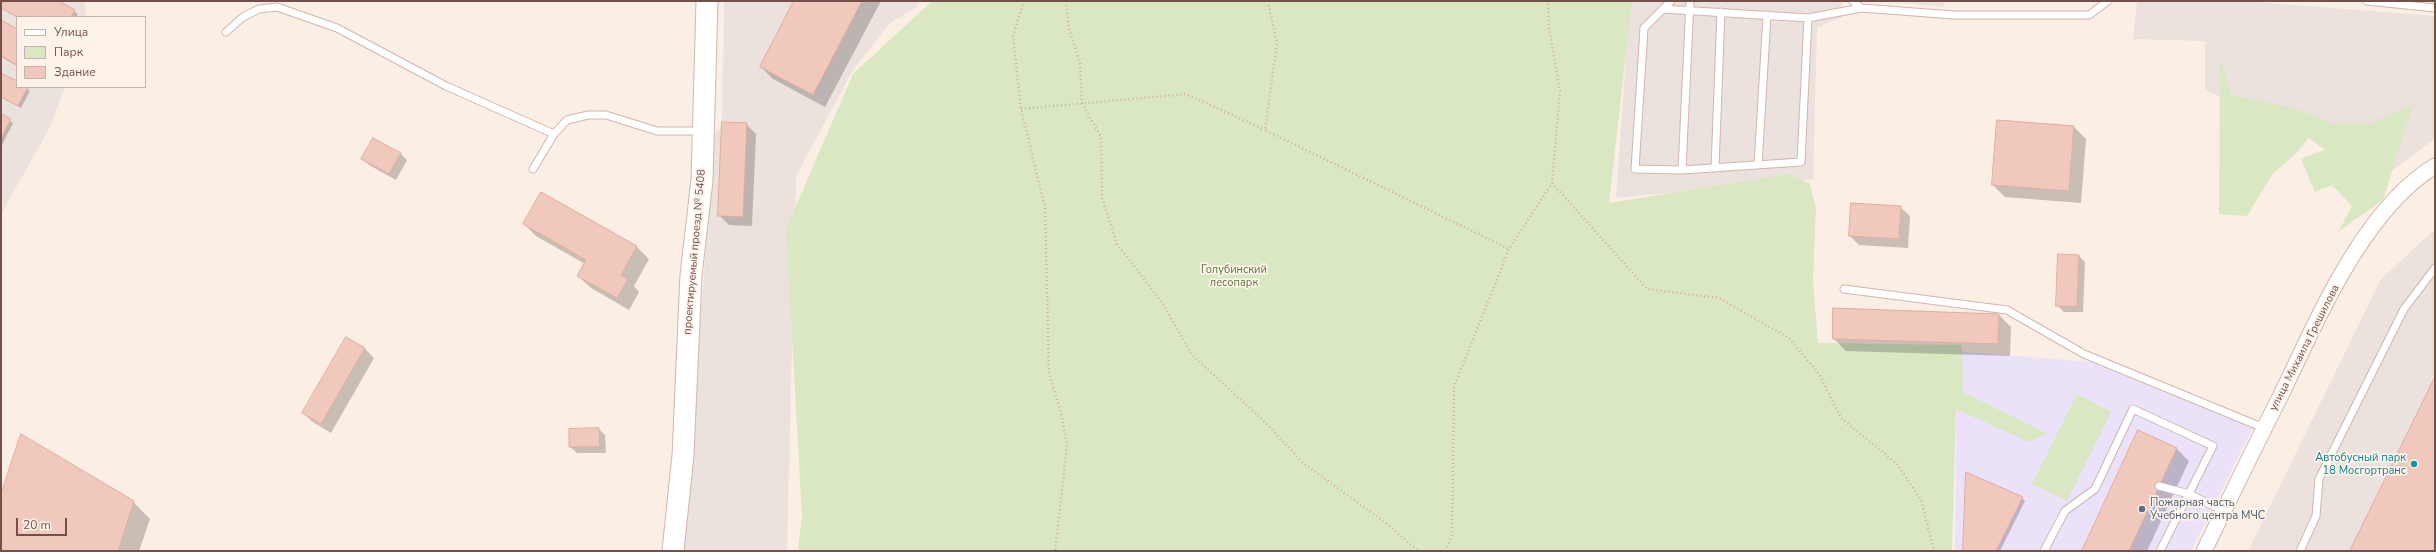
<!DOCTYPE html>
<html>
<head>
<meta charset="utf-8">
<style>
  body { margin:0 }
  #map { position:relative; width:2436px; height:552px; overflow:hidden; background:#fbeee4; font-family:"Nunito Sans",sans-serif }
  canvas { display:block }
  .frame { position:absolute; inset:0; border:2px solid #73514a; pointer-events:none }
  .legend { position:absolute; left:16px; top:16px; width:130px; height:72px; box-sizing:border-box; background:#fef3ea; border:1px solid #c6b2aa; margin:0; padding:5px 7px; list-style:none; font-size:12px; color:#73514a }
  .legend li { display:flex; align-items:center; gap:8px; height:20px }
  .legend b { width:20px; border:1px solid #c6b2aa }
  .scale { position:absolute; left:16px; top:518px; width:51px; height:18px; box-sizing:border-box; border:2px solid #73514a; border-top:0; padding-left:5px; font-size:12px; line-height:14px; white-space:nowrap; color:#73514a; -webkit-text-stroke:3px #fef3ea; paint-order:stroke }
</style>
</head>
<body>
<div id="map">
<canvas width="2436" height="552"></canvas>
<div class="frame"></div>
<ul class="legend">
<li><b style="height:5px;background:#fff"></b>Улица</li>
<li><b style="height:11px;background:#d9e8c3"></b>Парк</li>
<li><b style="height:11px;background:#f0c8bc"></b>Здание</li>
</ul>
<div class="scale">20 m</div>
</div>
<script>
const c = document.querySelector('canvas').getContext('2d');
c.lineJoin = 'round';
function fill(path, color) {
  c.fillStyle = color;
  c.fill(path, 'evenodd');
}
function stroke(path, color, width, dash) {
  c.strokeStyle = color;
  c.lineWidth = width;
  c.lineCap = dash ? 'butt' : 'round';
  c.setLineDash(dash || []);
  c.stroke(path);
}
function write(font, color, halo, rows, align = 'center') {
  c.font = font + ' "Nunito Sans",sans-serif';
  c.lineWidth = 3.5;
  c.setLineDash([]);
  c.textBaseline = 'middle';
  c.strokeStyle = halo;
  c.fillStyle = color;
  for (const [text, x, y, turn = 0] of rows) {
    c.save();
    c.translate(x, y);
    c.rotate((+turn || 0) * Math.PI / 180);
    c.textAlign = isNaN(turn) ? turn : align;
    if (halo) c.strokeText(text, 0, 0);
    c.fillText(text, 0, 0);
    c.restore();
  }
}
fill(new Path2D(`
  M1 1H85L86 17H17V87H65L50 127 1 214Z
  M724 1H920L917 7 890 23 853 70 796 176 787 551H682L715 133 722 128Z
  M1630 1H1842L1843 17 1817 27 1813 179 1616 198Z
  M1884 1H1944V7Z
  M2137 1H2243L2435 16V139L2393 170 2205 90V41L2133 39Z
  M2435 229V551H2248L2381 279Z`), '#ebe2de');
fill(new Path2D(`
  M1957 351 2091 362 2253 428 2191 551H1955Z`), '#ebe1f8');
fill(new Path2D(`
  M932 1H1632L1609 203 1790 174 1810 184 1816 209 1813 280 1818 343 1962 345 1963 392 2048 434 2029 442 1956 409 1952 551H798L802 516 786 229 853 74Z
  M2220 59 2231 95 2297 109 2334 123 2368 124 2413 105 2383 200 2339 231 2352 206 2332 185 2315 192 2301 159 2325 150 2309 138 2298 151 2272 175 2247 216 2219 214Z
  M2077 394 2111 412 2067 501 2032 484Z`), '#d9e8c3');
fill(new Path2D(`
  M1 1H57L78 14 76 17H17L1 8Z
  M795 1H881L825 107 773 79 761 67Z
  M1 21 17 30V66L1 57Z
  M1 74 17 82V87H25L30 91 21 108 1 97Z
  M1 115 13 123 1 147Z
  M746 124 756 134 752 226 729 225 719 215Z
  M2074 127 2086 139 2081 203 2005 197 1993 185Z
  M374 139 401 154 407 160 396 180 369 165 363 159Z
  M542 193 637 247 649 259 634 286 639 292 629 310 591 288 578 276 585 264 536 236 524 224Z
  M1900 207 1910 216 1908 248 1859 245 1850 236Z
  M2079 256 2085 262 2083 312H2064L2057 305Z
  M1999 315 2011 327 2010 356 1846 351 1834 339Z
  M347 338 365 349 374 358 331 433 313 422 303 413Z
  M599 429 605 435 606 453H577L570 447Z
  M2176 448 2189 461 2147 551H2083Z
  M1 497 133 502 150 519 139 551H1Z
  M2022 498 2025 501 2000 551H1964Z`), '#0003');
const building = new Path2D(`
  M1 1H59L75 10 71 17H17L1 8Z
  M794 1H862L813 95 760 67Z
  M1 20 17 29V65L1 56Z
  M1 73 17 81V87H28L18 106 1 97Z
  M1 114 11 119 1 139Z
  M1997 120 2074 126 2069 191 1992 185Z
  M722 122 747 123 743 217 718 216Z
  M373 138 401 153 389 174 361 159Z
  M541 192 637 246 621 275 628 279 617 298 577 276 586 260 523 224Z
  M1851 203 1901 206 1899 239 1849 236Z
  M2058 254 2079 255 2077 307 2056 306Z
  M1833 308 1999 314 1998 344 1833 339Z
  M346 337 365 348 321 424 302 413Z
  M2435 377V551H2350Z
  M599 428 600 447H569V429Z
  M2138 430 2177 448 2129 551H2082Z
  M21 434 134 501 118 551H1V494Z
  M1966 472 2023 497 1996 551H1963Z`);
fill(building, '#f0c8bc');
stroke(building, '#e2ab9d', 1);
const lane = new Path2D(`
  M1671 1 1644 28 1635 169 1682 170 1801 162 1808 18
  M1853 1 1861 8 1954 15H2089L2108 1
  M2367 1 2435 8
  M1663 9 1808 18 1861 8
  M226 32 243 17 259 9 277 7 337 28 446 86 554 134
  M1758 165 1767 15
  M1715 168 1721 12
  M533 169 554 134 567 120 588 115H606L657 131H701
  M1682 170 1690 1
  M1844 289 2007 310 2084 354 2264 428
  M2159 486 2189 494 2224 511
  M2044 551 2065 511 2095 489 2133 409 2213 446 2160 551
  M2300 551 2316 516 2319 479 2404 309 2435 268`);
const street = new Path2D(`
  M2204 551C2230 498 2256 444 2283 391 2318 318 2364 209 2435 166`);
const secondary = new Path2D(`
  M673 551 683 455 691 275 702 180 707 1`);
stroke(lane, '#cfb6ae', 9);
stroke(street, '#cfb6ae', 17);
stroke(secondary, '#d1b5ab', 23);
stroke(new Path2D(`
  M1024 1 1013 36 1021 109 1045 208 1049 373 1061 413 1067 446 1055 551
  M1066 1 1069 29 1080 63 1082 103 1101 137 1102 198 1117 244 1163 304 1192 355 1267 424 1303 463 1386 523 1418 551
  M1268 1 1277 43 1265 130 1509 249
  M1021 109 1186 94 1265 130
  M1552 183 1647 289 1719 298 1789 338 1819 374 1841 418 1897 464 1921 500 1934 551
  M1446 551 1452 534 1454 387 1509 249 1552 183 1560 91 1549 28 1548 1`), '#d5aba0', 2.5, [1, 3]);
stroke(lane, '#fff', 7);
stroke(street, '#fff', 15);
stroke(secondary, '#fff', 21);
for (const [x, y, r, color] of [
  [2414,464,4,"#0f9aa8"],
  [2142,509,4,"#5c6f8a"]
]) {
  const dot = new Path2D();
  dot.arc(x, y, r, 0, 2 * Math.PI);
  c.fillStyle = color;
  c.fill(dot);
  stroke(dot, '#fef3ea', 1.5);
}
write('11px', '#73514a', '#fef3ea', [
  ["проектируемый проезд № 5408",695,252,-85],
  ["улица Михаила Грешилова",2305,348,-63]
]);
write('11px', '#5d7842', '#fef3ea', [
  ["Голубинский",1234,270],
  ["лесопарк",1234,283]
]);
write('11px', '#0d838f', '#fef3ea', [
  ["Автобусный парк",2406,458],
  ["18 Мосгортранс",2406,471]
], 'right');
write('11px', '#4e5e75', '#fef3ea', [
  ["Пожарная часть",2150,503],
  ["Учебного центра МЧС",2150,516]
], 'left');
</script>
</body>
</html>
